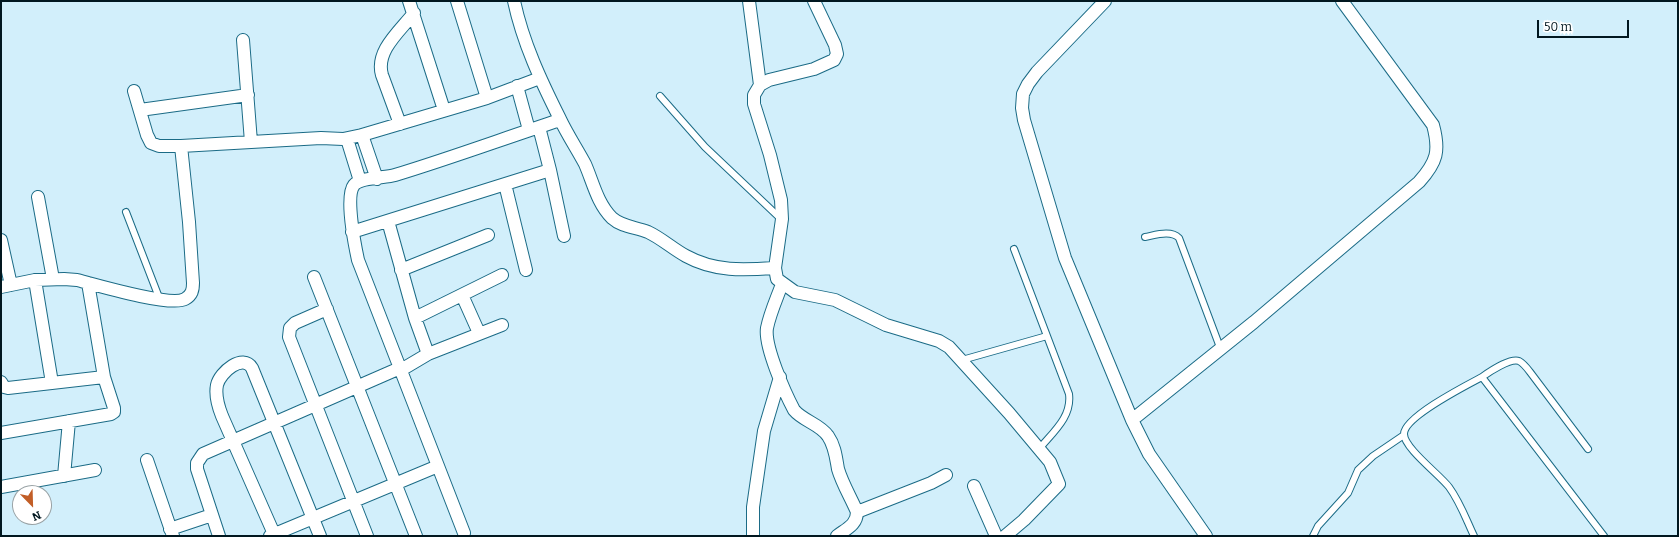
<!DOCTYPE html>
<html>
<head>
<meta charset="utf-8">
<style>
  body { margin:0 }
  #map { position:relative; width:1679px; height:537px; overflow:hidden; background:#d2effb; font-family:Bitter,serif }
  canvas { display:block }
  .frame { position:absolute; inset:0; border:2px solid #01171f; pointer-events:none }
  .north { position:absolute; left:12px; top:485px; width:40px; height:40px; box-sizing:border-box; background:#fff; border:1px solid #99a2a5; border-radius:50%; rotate:157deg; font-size:11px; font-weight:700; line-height:16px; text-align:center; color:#01171f }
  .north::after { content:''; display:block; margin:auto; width:14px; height:18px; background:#c25e27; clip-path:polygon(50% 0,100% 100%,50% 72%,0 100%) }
  .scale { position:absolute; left:1537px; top:20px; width:92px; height:18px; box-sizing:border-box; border:2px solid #01171f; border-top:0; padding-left:5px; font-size:12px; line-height:14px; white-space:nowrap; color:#01171f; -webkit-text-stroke:3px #fff; paint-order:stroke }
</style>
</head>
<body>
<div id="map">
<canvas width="1679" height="537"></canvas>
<div class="frame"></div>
<div class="north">N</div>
<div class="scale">50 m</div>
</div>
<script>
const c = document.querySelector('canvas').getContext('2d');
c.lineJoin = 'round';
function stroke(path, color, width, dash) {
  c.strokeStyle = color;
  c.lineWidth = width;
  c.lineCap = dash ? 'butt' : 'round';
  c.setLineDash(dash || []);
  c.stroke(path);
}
const service = new Path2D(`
  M660 96 705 147 780 218
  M126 212 160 300
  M1145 237C1156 235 1171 230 1179 238L1221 350
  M1014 249 1069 394C1072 417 1053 432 1039 449
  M962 360 1047 336
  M1588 449 1530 372C1527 368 1523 363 1519 361 1510 358 1489 372 1482 377L1604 536
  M1313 536 1318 526 1348 493 1358 470 1373 456 1404 435
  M1474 536C1466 519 1460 502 1449 487 1440 475 1404 448 1404 434 1404 417 1467 385 1482 377`);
const minor = new Path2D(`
  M409 1 444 110
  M457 1 487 98
  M514 1C523 43 541 81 560 119 567 134 577 149 585 164 593 182 597 203 612 218 622 227 636 227 648 232 661 238 673 249 686 256 715 272 744 270 775 268
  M749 1 760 85
  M814 1 835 45 837 54 834 60 814 69 769 80 760 85 754 95V104L770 155 781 200 782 219 775 268 777 279 795 292 835 300 886 325 939 341 949 347 1009 413 1050 462 1059 484 1024 520 1005 536
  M1105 1 1037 72 1028 84 1023 94 1022 108 1024 120 1065 258 1132 420
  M243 40 251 142
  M517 86 529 130
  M134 91 147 135 151 143 159 146H181L321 138 343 139 362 135 487 98 540 78
  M140 110 248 95
  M400 124 382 75C375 51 400 31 414 13
  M539 127 550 170 564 236
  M362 135 377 179
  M347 139 360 181
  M505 184 526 270
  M38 197 53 279
  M388 221 415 318 428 354 401 370
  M352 232 550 170
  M1 240 11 285
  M401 270 488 235
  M314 277 416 536
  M35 280 52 383
  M782 284C777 298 770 313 767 328 764 346 785 393 794 410 803 421 820 424 828 436 835 446 836 458 838 469 842 483 851 498 857 512
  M1 287 35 280 64 279 77 280C96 285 171 307 185 299 192 295 193 290 193 283L189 222 181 146
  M462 295 479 333
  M327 309 295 323 290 328 289 337 367 536
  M415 318 502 275
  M428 354 502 325
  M1 382 4 387 8 388 104 377
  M1 433 111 414 114 412V408L104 377 88 283
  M147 460 173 536
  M64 476 69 421
  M974 486 996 536
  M1 487 95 470
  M170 529 212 515
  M464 533 358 260C355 246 345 196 354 185 360 177 385 178 395 175 451 158 505 138 560 120
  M274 534 222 416C218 406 215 395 217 385 220 372 243 353 252 368L320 536
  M219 536 197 469V463L203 454 400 368
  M270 536 438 466
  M753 536V507L764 431 780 377
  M837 536C846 529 857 525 857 512L931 483 946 475
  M1206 536 1149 454 1132 420 1254 322 1419 182C1437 162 1440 151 1433 125L1342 1`);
stroke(service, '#1b6b86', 8);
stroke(minor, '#1b6b86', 14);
stroke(service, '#fff', 6);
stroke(minor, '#fff', 12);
</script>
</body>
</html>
